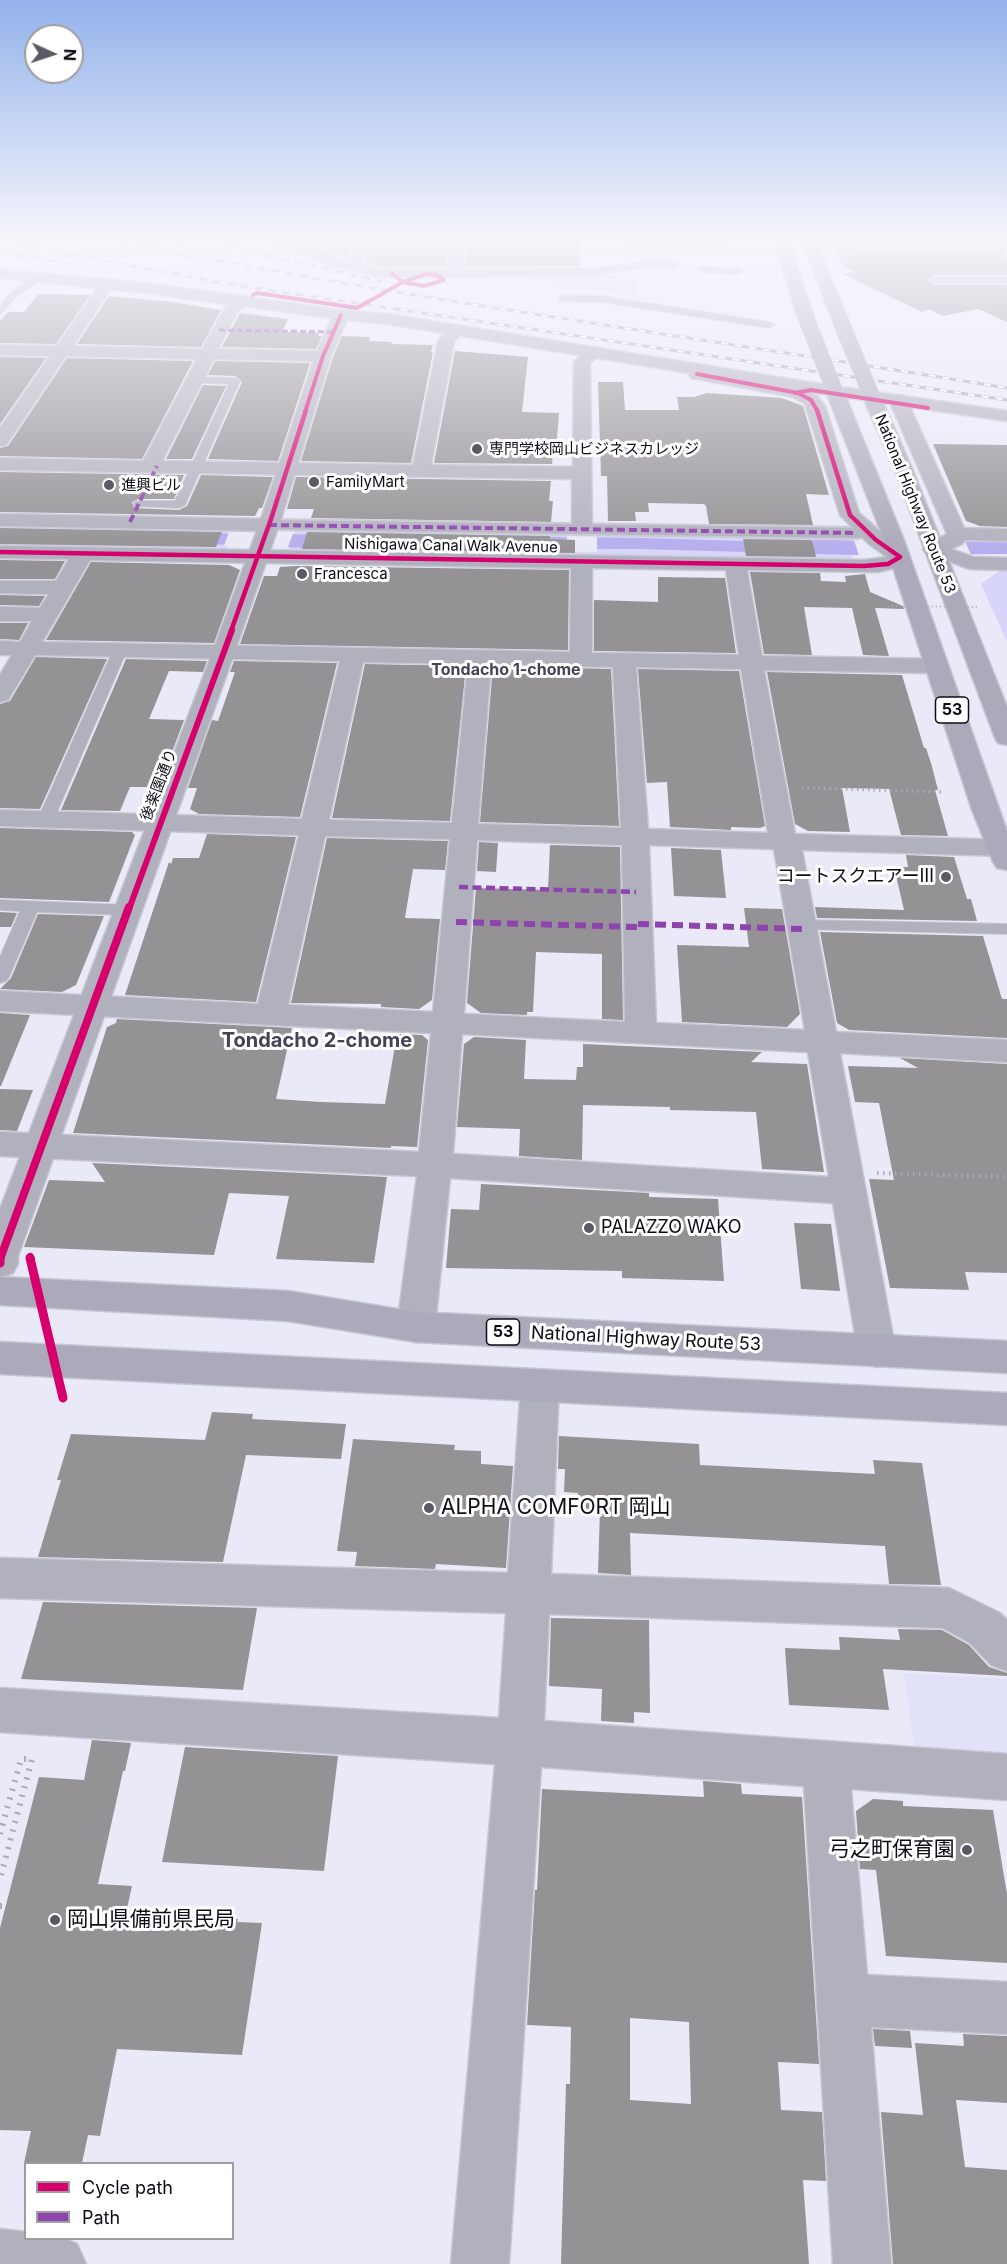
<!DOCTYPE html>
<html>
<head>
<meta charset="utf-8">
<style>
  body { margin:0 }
  #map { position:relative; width:1007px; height:2264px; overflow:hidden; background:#eae9f8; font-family:Inter,sans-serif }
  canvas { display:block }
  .legend { position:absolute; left:24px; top:2162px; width:210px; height:78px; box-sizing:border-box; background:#fff; border:2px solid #9e9ea1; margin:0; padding:8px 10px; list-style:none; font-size:18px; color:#0d0c15 }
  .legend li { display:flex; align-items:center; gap:12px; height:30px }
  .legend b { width:30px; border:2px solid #9e9ea1 }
  .north { position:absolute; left:24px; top:24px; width:60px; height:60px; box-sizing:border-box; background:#fff; border:2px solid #9e9ea1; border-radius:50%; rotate:93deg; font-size:16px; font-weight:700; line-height:24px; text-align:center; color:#0d0c15 }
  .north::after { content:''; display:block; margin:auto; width:21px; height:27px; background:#5a5964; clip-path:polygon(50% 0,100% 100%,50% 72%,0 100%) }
</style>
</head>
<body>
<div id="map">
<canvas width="1007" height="2264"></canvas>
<ul class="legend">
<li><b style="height:8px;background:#d6006c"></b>Cycle path</li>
<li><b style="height:8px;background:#8e44ad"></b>Path</li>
</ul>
<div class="north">N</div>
</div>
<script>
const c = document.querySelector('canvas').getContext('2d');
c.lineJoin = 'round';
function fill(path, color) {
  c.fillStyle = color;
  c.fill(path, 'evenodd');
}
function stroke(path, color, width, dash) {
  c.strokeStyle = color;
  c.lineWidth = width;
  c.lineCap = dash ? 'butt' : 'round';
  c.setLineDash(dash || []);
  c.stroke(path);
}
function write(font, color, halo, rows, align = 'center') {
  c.font = font + ' Inter,"Noto Sans JP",sans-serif';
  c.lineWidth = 6;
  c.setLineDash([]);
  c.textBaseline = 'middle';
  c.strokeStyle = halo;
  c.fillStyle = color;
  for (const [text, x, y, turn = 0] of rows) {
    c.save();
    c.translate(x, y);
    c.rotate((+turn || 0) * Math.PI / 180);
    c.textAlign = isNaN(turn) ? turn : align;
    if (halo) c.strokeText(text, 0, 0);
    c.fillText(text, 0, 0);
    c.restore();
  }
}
fill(new Path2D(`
  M904 1673 1007 1679V1757L915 1751Z`), '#e2e1fa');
fill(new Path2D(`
  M604 274 637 282 636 296 517 278Z
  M0 523 235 528 226 551 0 548Z
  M296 528 848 537 853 560 288 552Z
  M1002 569H1007V642L981 584Z`), '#d7d5f9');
fill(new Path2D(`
  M0 531 643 538 811 543 814 540 1007 542V554L858 555 637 549 306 548 78 539Z`), '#b4aeee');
fill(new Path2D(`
  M229 532 293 533 288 547 224 546Z
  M567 536 597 537V552H566Z
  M854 540 965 541 971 555 859 556Z`), '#eae9f8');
fill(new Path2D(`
  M294 238H355L347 258 294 240Z
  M373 238 451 239 445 267H380L364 262Z
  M541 239H579L580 266 465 267 469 240 541 241Z
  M835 248 1003 251 1007 259V275H935L929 280 935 285H1007V322L978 309 943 316 929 309 922 312 843 274 856 272 841 264Z
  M38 294 90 295 56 344 0 343V321L8 312H24Z
  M109 296 173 302 221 310 201 347 77 344Z
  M240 313 288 319 282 332 319 333 318 336H322L316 349 222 347Z
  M342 336 370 337 369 341 392 342 391 344 433 345 431 352H433L411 463 301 461 333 357Z
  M455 351 528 357 522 412 559 413 556 450H553L552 464 434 463Z
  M0 357 46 358 0 424Z
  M67 358 193 361 142 459 0 456V448L8 446Z
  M215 361 310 363 278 461 208 459 242 382 235 376 208 375Z
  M598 382H623L625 410H679L677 397H694L707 393 782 398 803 406 829 495 806 494 813 525 709 524 706 506 704 504 648 503 649 512H635L636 521H608L607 476H601Z
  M203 385 226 386 192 459H166Z
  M933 444 1007 445V527L980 526 966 521Z
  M0 472 184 475 174 499H138L132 502 134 508 179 510 187 506 201 475 273 477 262 508H259L255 516 0 512Z
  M296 477 551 481 549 501H553L551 522 311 518 314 509H287Z
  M0 528 222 532 216 547 0 544Z
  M307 532 550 536V539L575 540V553L302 549Z
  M743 539 812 540 816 557 746 556Z
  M0 560 65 561 55 579H0Z
  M91 562 229 565 240 570 214 643 46 640Z
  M296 566 569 570 568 650 240 644 264 576H277L280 567Z
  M750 572 820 573 821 581 846 582 845 576 865 574 870 592 903 606 904 609 875 608 889 656 863 655 852 608 804 607 812 655 764 654Z
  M658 577 725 578 736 653 594 651V600L658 602Z
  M0 595 45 596 39 606 0 605Z
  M0 623H28L19 640 0 639Z
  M36 657 107 659 40 809 0 808V704L10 701Z
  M126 659 207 661 203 672 169 671 149 719 184 720 159 787H130L120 811 61 810Z
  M234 661 337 663 300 817 199 814 190 809 197 788H188L212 720 218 721 235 672H230Z
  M365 664 466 666 450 821 332 818Z
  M493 666 611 669 619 826 480 822Z
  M638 669 739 671 765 826 760 828 731 827V830L670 827 667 782 647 783Z
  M767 672 902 675 924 748H926L931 763 938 790H935L948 836 901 835 889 789 842 788 850 832 808 831 795 824Z
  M0 828 132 832 135 835 109 902 0 898Z
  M207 834 296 837 256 1002 125 995 169 862 171 864 173 858H199Z
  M327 838 448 841 445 870 413 869 405 918 440 919 432 1000 419 1009 381 1007V1004L291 1003Z
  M479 842 498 843 496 872 477 871Z
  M550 845 620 847 623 1020 602 1019V954L536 952 533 1012H527V1015L481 1013 467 1003 476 888 548 890Z
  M671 848 721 850 726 898 674 896Z
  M906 855 954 857 967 899H971L977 921 817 918 815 907 904 910 894 867H908Z
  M744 908 782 909 800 1014 787 1027 682 1022 677 945 749 947Z
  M0 912 17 913 11 927H0Z
  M38 914 104 916 76 985 62 992 0 989 11 978Z
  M820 932 983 936 1002 999H1007V1038L849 1030 837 1023Z
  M0 1013 30 1015 1 1086H0Z
  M117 1019 292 1028 276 1099 321 1102 385 1104 397 1034 422 1035 428 1040 417 1147 391 1146V1148L73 1133 107 1027 116 1023Z
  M474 1037 526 1040 524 1079 576 1080 577 1067H583V1044L762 1052 751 1062 807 1064 824 1172 762 1169 756 1112 670 1110V1107L583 1105 582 1160 519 1156 520 1129 457 1127 464 1044Z
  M900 1058 1007 1064V1273L965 1272 969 1290 890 1288 869 1179 894 1180 879 1103 855 1102 848 1066 918 1068Z
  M0 1089 33 1090 17 1131 0 1130Z
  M92 1163 387 1177 374 1263 276 1259 289 1196 229 1193 214 1255 24 1247 49 1180 105 1182Z
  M481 1184 649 1193V1197L718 1199 724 1281 622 1278V1271L446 1268 451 1209 479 1210Z
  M794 1223 831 1224 840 1291 801 1289Z
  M212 1412 253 1414 252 1419 346 1424 341 1459 246 1455 223 1562 38 1557 61 1480H57L71 1434 205 1440Z
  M559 1436 699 1444 700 1465 875 1474 873 1460 922 1463 941 1585 889 1584 885 1546 630 1533 631 1575 598 1573 600 1510 577 1509 578 1493 564 1492 565 1469H558Z
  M353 1439 455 1445 454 1450 481 1451V1464L513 1466 506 1568 436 1564 435 1569 355 1566 357 1552 337 1551Z
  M43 1602 257 1608 243 1690 21 1679Z
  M551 1618 649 1620 650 1713 634 1712V1723L601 1721 602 1689 549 1686Z
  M898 1629 942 1630 969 1645 989 1667 1007 1673V1676L883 1669 889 1710 789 1705 785 1648 840 1650 839 1637 900 1640Z
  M92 1740 131 1743 125 1771H123L98 1884 132 1886 126 1913 238 1919 237 1922 262 1923 242 2055 117 2049 100 2136 88 2135 82 2163H24L31 2131 0 2130V1928L39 1777 84 1780Z
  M185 1747 338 1756 324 1871 162 1862Z
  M703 1781 741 1784 742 1794 802 1797 819 2064 778 2062 781 2110 822 2112 826 2181 803 2180 809 2264H561L566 2084H570L571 2027 527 2025 535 1890H537L542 1789 704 1797ZM630 2018 689 2022 691 2104 630 2100Z
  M873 1799 903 1801V1806L993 1810 1007 1894V1963L886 1956 876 1870 860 1869 856 1811Z
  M873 2029 910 2031 912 2048 875 2046Z
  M963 2034 1007 2036V2103L956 2100 965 2167 1007 2170V2264H893L881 2112 923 2115 915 2043 964 2046Z`), '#959295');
const service = new Path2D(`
  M648 261 675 262 679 265 675 268 648 267 599 274 487 276 483 273 487 270 599 268Z
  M699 267 739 268 743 271 739 274 702 272 698 269Z
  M37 276 44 278 16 297 0 314C0 294 22 285 37 276Z
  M1007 277V283H935L931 280 935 277Z
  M562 296H602L769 322 774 325 769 328 602 302 559 301V297Z
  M195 377 235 378 240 381 185 505 179 508 134 506V502L138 501H175L229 384 191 382V378Z
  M120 646 127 650 54 819 52 822H40L38 819 113 650Z
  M0 900 128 905 134 906 136 910 134 914 128 915 37 912 9 977 6 981 0 983V957L20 911 0 910Z
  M802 920 1007 924V934L796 929 794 925 796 921Z`);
const pedestrian = new Path2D(`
  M269 520 857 528 863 529 866 533 863 537 857 538 263 529 260 525 263 521Z`);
const minor = new Path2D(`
  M263 238H282L348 261 357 238H371L361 264 380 269H447L453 238H467L462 269H487L494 273 487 277H380L323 263 265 241Z
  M620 238H765L766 240 759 244 627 242Z
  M827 238 1007 241V249L822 245 820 242 822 239Z
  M107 280 114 284 73 346 202 349 226 306 243 297 251 302 237 312 218 349 323 351 331 356 323 361 214 359 162 461 413 465 438 341 445 333 451 331 459 336 454 342 431 465 573 467 574 362 589 348H601L603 351 590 363 592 529 589 533H575L572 529V479L0 470V458L143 461 197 359 66 356 6 445 0 446V428L50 356 0 355V345L57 346 102 281Z
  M697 369 804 389 817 396 825 406 859 513 910 557 899 567 878 572 747 570 762 656 937 659 945 661 949 666 945 671 937 673 764 670 795 834 1007 840V856L802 850 836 1032 1007 1040V1062L840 1053 896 1352 890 1363 877 1367 864 1363 858 1352 833 1203 450 1178 435 1327 429 1338 416 1342 403 1338 397 1327 417 1176 0 1156V1132L419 1152 431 1033 0 1011V991L258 1004 299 835 0 826V810L302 819 340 661 35 655 8 700 0 702V675L12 655H0V641L20 642 32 621H0V607L40 608 49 594 0 593V581H56L69 559 0 558V546L864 560 887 557 869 544 840 515 805 404 793 397 691 378 689 374ZM90 560 571 568 570 652 42 642ZM592 568 726 570 739 655 592 653ZM363 662 468 664 452 823 329 820ZM491 664 613 667 621 828 478 824ZM636 667 741 669 768 833 648 829ZM325 836 450 839 433 1012 288 1005ZM477 840 622 845 625 1022 464 1014ZM649 845 774 849 805 1030 656 1023ZM462 1034 808 1052 829 1177 453 1154Z
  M898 395 904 396 907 400 964 528 1007 529V541L965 540 962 544 951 549 973 557 1007 558V570L970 569 926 553 923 549 926 545 947 534 889 400 892 396Z
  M0 514 269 519 276 521 279 525 276 529 269 531 0 526Z
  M540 1370 554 1375 559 1386 551 1574 949 1588 1000 1613 1007 1620V1671L991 1665 970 1643 943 1628 549 1614 544 1721 1007 1754V1800L851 1789 867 1975 1007 1982V2034L871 2027 891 2264H833L804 1786 541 1767 509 2264H451L495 1764 0 1732V1688L499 1718 506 1613 0 1598V1558L508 1573 521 1386 526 1375Z
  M0 2229 26 2232V2238H64L77 2244 86 2264H0Z`);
const tertiary = new Path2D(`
  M0 270 147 283 341 310 388 314 827 385 1007 411V421L800 391 388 324 347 320 331 356 281 519 235 651 18 1256V1263L13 1273 0 1277V1209L213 651 261 519 315 356 332 318 147 293 0 278Z`);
const trunk = new Path2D(`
  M774 238H788L813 315 811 318 805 320 797 315Z
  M801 238H815L849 322 847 325H835L833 322Z
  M837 392 843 393 846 397 904 540 1007 831V870L997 868 993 862 972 810 884 540 828 397 831 393Z
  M874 397 880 398 883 402 912 468 1007 707V745L998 743 995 738 894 468 865 402 868 398Z
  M0 1277 288 1291 416 1312 1007 1341V1373L416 1342 288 1321 0 1305Z
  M0 1342 1007 1393V1425L0 1374Z`);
stroke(service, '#c7c7d2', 2);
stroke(pedestrian, '#c7c7d2', 4);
stroke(minor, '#c7c7d2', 3);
stroke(tertiary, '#c7c7d2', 3);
stroke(trunk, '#c7c7d2', 3);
stroke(new Path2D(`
  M802 788 945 792`), '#aaaab6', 3, [1.5, 4]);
stroke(new Path2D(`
  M877 1173 1007 1177`), '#aaaab6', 4, [1.5, 4.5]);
stroke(new Path2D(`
  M0 1834 21 1759H32L0 1879
  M0 1906H6`), '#aaaab6', 6, [2, 7]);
fill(service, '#b1b0bd');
fill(pedestrian, '#b1b0bd');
fill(minor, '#b1b0bd');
fill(tertiary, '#b1b0bd');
fill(trunk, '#acaaba');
const rail = new Path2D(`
  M100 238C401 299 705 338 1007 388
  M168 238 200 246
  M193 238 380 281
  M0 241 228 284 1007 400
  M0 251 68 264`);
stroke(rail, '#a8a7b2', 3);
stroke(rail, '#fff', 2, [7]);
const trunkBridge = new Path2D(`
  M805 315 837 397
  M841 322 874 402`);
stroke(trunkBridge, '#c7c7d2', 17, []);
stroke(new Path2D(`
  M885 604 886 606 977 607 976 605`), '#aaaab6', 2, [1, 3]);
stroke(trunkBridge, '#acaaba', 16);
stroke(new Path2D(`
  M219 330 333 332`), '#8e44ad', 3, [6, 3]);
stroke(new Path2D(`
  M130 522 157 466
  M269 525 857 533`), '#8e44ad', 4, [8, 4]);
stroke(new Path2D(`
  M459 887 636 892`), '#8e44ad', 4.5, [9, 4.5]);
stroke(new Path2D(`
  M456 922 638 927
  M638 924 803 929`), '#8e44ad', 6, [11, 6]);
stroke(new Path2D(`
  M391 273 403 282
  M426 274 436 275 444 280 424 286 403 282Z
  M253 295 257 293 357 308 403 282
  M697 374 798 393 811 400 818 412
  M795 393 811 390 928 408
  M305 412 323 356 341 315`), '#d6006c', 4);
stroke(new Path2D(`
  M0 552 864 566 888 564 900 557 876 540 850 515 817 410
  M231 631 271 519 306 410`), '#d6006c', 4.5);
stroke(new Path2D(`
  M129 909 232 630`), '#d6006c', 6);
stroke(new Path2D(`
  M30 1257 31 1259
  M0 1259 129 907`), '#d6006c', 8);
stroke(new Path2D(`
  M0 1258V1263
  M30 1258 63 1398`), '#d6006c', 9);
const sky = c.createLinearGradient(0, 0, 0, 555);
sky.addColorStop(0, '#93b2ea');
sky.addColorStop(0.43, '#f6f5fc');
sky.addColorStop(1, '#f6f5fc00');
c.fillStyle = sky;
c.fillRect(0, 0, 1007, 555);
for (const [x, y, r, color] of [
  [477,449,6,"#5a5964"],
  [314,482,6,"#5a5964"],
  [109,485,6,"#5a5964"],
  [302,574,6,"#5a5964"],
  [946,877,6,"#5a5964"],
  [589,1228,6,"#5a5964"],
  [429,1508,6,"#5a5964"],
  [967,1850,6,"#5a5964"],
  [55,1920,6,"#5a5964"]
]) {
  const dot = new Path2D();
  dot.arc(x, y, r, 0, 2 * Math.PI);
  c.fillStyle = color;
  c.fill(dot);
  stroke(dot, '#fff', 2);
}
write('15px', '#0d0c15', '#fff', [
  ["専門学校岡山ビジネスカレッジ",489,449],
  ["FamilyMart",326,482],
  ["進興ビル",121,485],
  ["Francesca",314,574]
], 'left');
write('15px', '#0d0c15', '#fff', [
  ["National Highway Route 53",915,504,68],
  ["Nishigawa Canal Walk Avenue",451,546,1],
  ["後楽園通り",159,785,-69]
]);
write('bold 16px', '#434257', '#fff', [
  ["Tondacho 1-chome",506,670]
]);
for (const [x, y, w] of [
  [952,710,33],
  [503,1332,33]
]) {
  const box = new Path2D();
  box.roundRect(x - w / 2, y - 13, w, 26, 4.5);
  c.fillStyle = '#fff';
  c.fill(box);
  stroke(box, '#0d0c15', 1.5);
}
write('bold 16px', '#0d0c15', null, [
  ["53",952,710],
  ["53",503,1332]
]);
write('18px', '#0d0c15', '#fff', [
  ["コートスクエアーⅢ",934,877],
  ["PALAZZO WAKO",601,1228,"left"]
], 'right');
write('18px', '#0d0c15', '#fff', [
  ["National Highway Route 53",646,1339,3]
]);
write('bold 20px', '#434257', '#fff', [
  ["Tondacho 2-chome",317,1041]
]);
write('21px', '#0d0c15', '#fff', [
  ["ALPHA COMFORT 岡山",441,1508],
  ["弓之町保育園",955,1850,"right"],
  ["岡山県備前県民局",67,1920]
], 'left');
</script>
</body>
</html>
